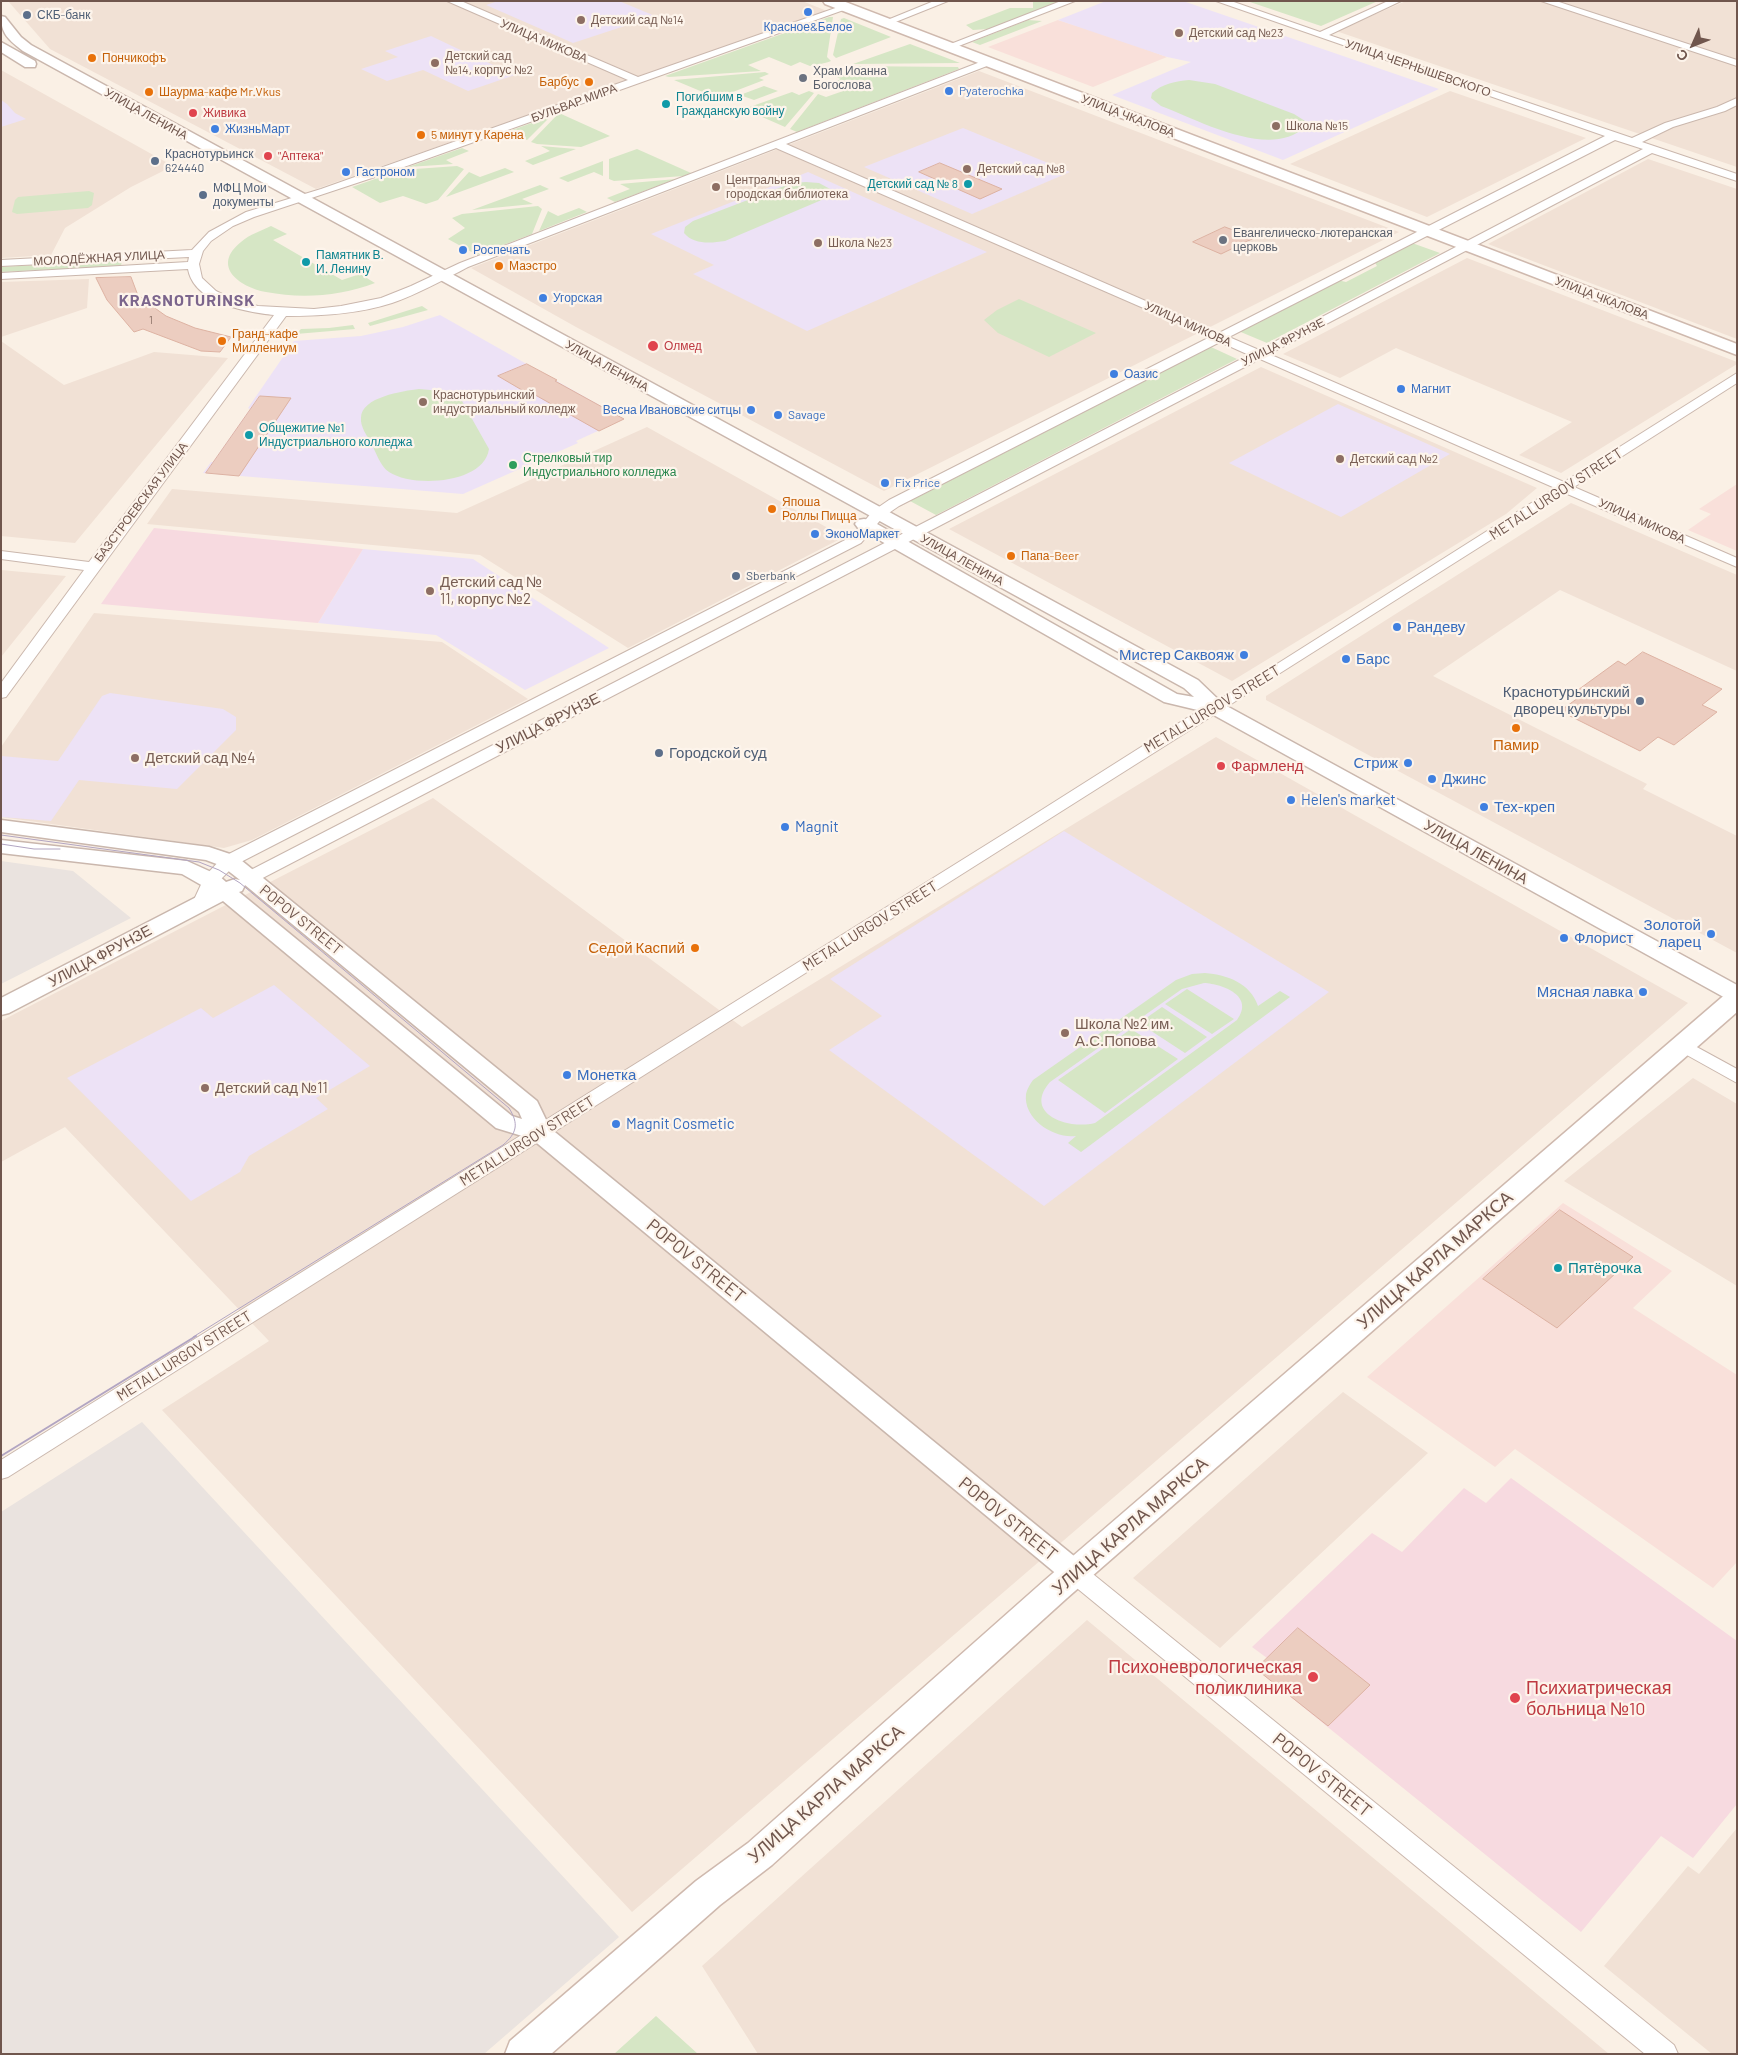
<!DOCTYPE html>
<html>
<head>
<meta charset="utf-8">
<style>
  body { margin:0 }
  #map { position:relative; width:1738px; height:2055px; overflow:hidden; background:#faf0e5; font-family:Barlow,sans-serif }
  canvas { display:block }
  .frame { position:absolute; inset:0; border:2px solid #70564d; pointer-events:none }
  .north { position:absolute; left:1668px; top:20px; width:50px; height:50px; -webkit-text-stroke:4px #fdf4eb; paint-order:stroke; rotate:226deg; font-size:14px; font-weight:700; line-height:20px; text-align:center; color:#70564d }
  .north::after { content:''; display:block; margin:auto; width:18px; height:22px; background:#70564d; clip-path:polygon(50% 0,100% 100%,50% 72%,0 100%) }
</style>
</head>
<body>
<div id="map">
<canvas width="1738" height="2055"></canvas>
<div class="frame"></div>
<div class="north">С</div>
</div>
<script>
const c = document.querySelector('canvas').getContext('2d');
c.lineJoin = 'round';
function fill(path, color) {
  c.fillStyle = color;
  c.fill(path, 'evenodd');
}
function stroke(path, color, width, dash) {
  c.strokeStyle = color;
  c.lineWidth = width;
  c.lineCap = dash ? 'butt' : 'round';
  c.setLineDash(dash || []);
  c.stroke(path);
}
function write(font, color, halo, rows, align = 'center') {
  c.font = font + ' Barlow,sans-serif';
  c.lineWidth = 4.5;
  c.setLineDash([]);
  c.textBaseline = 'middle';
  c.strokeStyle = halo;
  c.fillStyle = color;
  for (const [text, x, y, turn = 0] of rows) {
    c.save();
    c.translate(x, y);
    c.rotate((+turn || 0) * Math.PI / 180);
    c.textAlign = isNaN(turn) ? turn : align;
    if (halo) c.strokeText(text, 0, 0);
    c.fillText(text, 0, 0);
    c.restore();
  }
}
fill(new Path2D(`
  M8 1H802L827 11 316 189 50 49Z
  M1406 1H1737V167L1336 31Z
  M1 70 173 166 131 187 65 228 51 255 1 258Z
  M979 71 1399 232 884 491 576 327 471 268Z
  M1450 91 1586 138 1427 217 1290 164Z
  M1648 159 1737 189V339L1488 244Z
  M1467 258 1737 362V364L1561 473 1519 455 1572 422 1396 348 1340 378 1283 354Z
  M89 279 87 308 1 337V282Z
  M1 341 64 385 154 352 228 358 75 543 1 536Z
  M1261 367 1537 488 1506 514 1232 681 949 529Z
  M647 427 844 537 628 648 480 555 147 524 172 489 457 513Z
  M1571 503 1737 575V671L1560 590 1433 676 1647 784 1643 789 1737 836V953L1266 700V696Z
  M1 570 66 576 1 657Z
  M94 613 442 642 528 699 252 840 224 848 1 817V747Z
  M1216 737 1688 1003 632 1912 162 1410 269 1341 65 1127 1 1162V1021L433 798 742 1027Z
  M1693 1078 1737 1104V1286L1564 1181Z
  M1343 1392 1428 1453 1220 1648 1133 1578Z
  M1087 1620 1609 2054H758L702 1966Z
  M1737 1828V2054H1712L1604 1966 1688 1866 1699 1874Z`), '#f1e1d5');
fill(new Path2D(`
  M1058 20 1121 40 1167 57 1093 87 988 47Z
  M1737 484V551L1688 530 1711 514 1699 509Z
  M1563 1203 1672 1271 1633 1308 1737 1375V1562L1713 1588 1515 1449 1495 1467 1367 1377Z`), '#f9e0da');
fill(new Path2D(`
  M1 861 73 871 131 918 1 984Z
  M142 1422 619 1937 484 2054H1V1512Z`), '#eae3df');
fill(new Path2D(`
  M498 1H619L655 16 573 43 486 5Z
  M1106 1H1183L1439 89 1283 160 1112 95 1191 62 1167 57 1058 20Z
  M431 36 452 46 515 75 468 91 423 70 387 81 361 69 398 57 385 51Z
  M1 100 7 104 15 113 26 119 1 127Z
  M963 128 1070 172 972 214 864 167Z
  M808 172 987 252 807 331 693 274 714 265 651 234Z
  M440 315 624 419 576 441 578 443 463 494 203 473 211 462H213L250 409 248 408 294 341 361 336 403 327Z
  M1338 404 1450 454 1341 517 1229 463Z
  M363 549 473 559 609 648 525 690 436 635 318 623Z
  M110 693 223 709 236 717V730L177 789 79 780 51 821 1 817V756L58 761 102 696Z
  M1064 831 1329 992 1044 1206 829 1050 882 1016 830 979Z
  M274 985 370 1066 316 1098 328 1109 249 1156 240 1172 191 1201 67 1078 201 1008 213 1018Z`), '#ede2f6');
fill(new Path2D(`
  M154 528 363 549 318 623 101 604Z
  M1511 1478 1737 1641V1804L1693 1858 1661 1836 1581 1932 1256 1669 1267 1658 1252 1647 1372 1533 1402 1552 1464 1488 1486 1503Z`), '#f7dae0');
fill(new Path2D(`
  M1247 1H1378L1321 26Z
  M1033 2H1061L988 29 973 30 966 25 1010 8H1033Z
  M829 17H833L827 57 831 61C824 64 818 64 810 66L800 62 791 66 769 57 748 65 761 71 669 77 665 76Z
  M844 18 891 37 836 58 833 55 841 19Z
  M1028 20 1042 21 980 45 972 42Z
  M910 44 960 63 853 64Z
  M847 66 958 67 959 69 797 132 790 129 818 94 826 97 846 90 832 83 841 79 832 75Z
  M765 72 769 74 759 78 764 80 717 98 674 80Z
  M1189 80 1215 84 1294 114 1305 121V127C1270 160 1198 120 1161 106L1151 98 1152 93C1162 84 1176 81 1189 80Z
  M764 86 778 91 754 100 740 95Z
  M809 91 814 93 785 127 744 109 792 92 799 95Z
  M559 113 610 136 581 147 537 144 531 142Z
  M551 116 527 140 517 135 497 142 490 138Z
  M541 146 576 149 533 165 525 161 550 151Z
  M462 148 469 151 446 160 453 164 408 167Z
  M637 149 691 173 684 176 614 181 609 179V159Z
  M603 161V176L594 172 568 182 559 178Z
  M457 166 464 169 438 200 426 204 403 196 380 203 352 187 401 170Z
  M505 168 514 172 446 197 469 172 480 177Z
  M676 179 615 202 607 198 630 189 620 184Z
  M806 182 819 183 832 190 831 196 725 241C711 243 694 245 684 233L685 227 693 221 792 183Z
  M540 185 549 189 522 199 533 204 472 210Z
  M89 191 94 193 92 205 88 208 17 214 12 212 15 200 18 197Z
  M538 206 542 209 532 234 477 255 448 239 465 228 452 218 462 214Z
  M579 208 587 212 539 231 548 211 558 216Z
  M271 226 287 234 273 240 342 280 360 274 375 283C341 296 302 299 266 292 239 287 211 266 241 242 250 234 261 231 271 226Z
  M1412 243 1440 253 1267 343 1236 330 1337 280 1346 282 1377 266 1374 261Z
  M122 260 121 266 1 272V267Z
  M1019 299 1096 333 1049 357 998 333 984 320 997 310Z
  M422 306 428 310 370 326 368 323Z
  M353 325 355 329 296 334 301 329 329 328Z
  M1211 347 1237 359 936 515 910 501Z
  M419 389C434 390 449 392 462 401L489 449C484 484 413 488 389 472 380 466 376 452 371 443 367 436 360 426 361 418 361 397 403 391 419 389Z
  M1205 973C1228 975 1250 983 1258 1006L1280 991 1290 997 1081 1152 1068 1143 1076 1136C1055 1139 1023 1120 1026 1094 1027 1089 1030 1084 1033 1080L1176 980 1192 974ZM1204 983C1223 984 1255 996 1237 1020L1095 1123C1069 1130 1022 1114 1050 1082L1182 989Z
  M1187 989 1234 1019 1212 1034 1165 1004Z
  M1162 1007 1207 1037 1185 1053 1139 1023Z
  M1131 1029 1178 1059 1105 1113 1058 1080Z
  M656 2016 698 2054H614Z`), '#d6e6c5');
const building = new Path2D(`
  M940 163 1002 189 980 199 919 172Z
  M1225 227 1254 238 1221 254 1193 242Z
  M131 277 137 293 145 301 166 316 195 328 231 337 220 352 201 351 143 329 134 332 107 300 96 278Z
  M527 364 557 380 555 381 624 419 599 431 530 392 527 393 498 376Z
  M260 396 291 398 239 476 206 473Z
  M1643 652 1722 689 1702 705 1717 712 1674 745 1658 737 1640 751 1560 711 1578 698 1571 695 1618 661 1625 665Z
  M1560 1210 1633 1257 1557 1328 1483 1279Z
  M1298 1628 1370 1685 1328 1726 1256 1669Z`);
fill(building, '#eccdc0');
stroke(building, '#ddb2a2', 1);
const minor = new Path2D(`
  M447 1H461L638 77 844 5H850L852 7 390 172 254 217 233 226 211 241 203 251 199 264 202 278 216 291 236 301 258 306 314 309 341 306 381 298 411 286 460 263 988 59 992 60V64L786 144 1219 333 1605 136 1216 1H1231L1320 32 1388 1H1401L1329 35 1632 138 1665 123 1717 107 1737 98V105L1725 111 1673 127 1642 142 1737 174V181L1652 153 1269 354 1564 482 1737 373V383L1574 487 1737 558V567L1565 493 8 1477 1 1479V1460L1010 830 1190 716 1239 688 1555 488 1260 359 255 882 249 883 243 882 241 878 243 874 1249 355 1220 342 899 506 883 517 861 543 235 865 218 882 206 908 200 909 194 908 192 904 205 876 223 857 851 537 873 511 889 500 1210 337 776 148 468 267C443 280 418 294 392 303 358 314 321 316 286 316L6 697 1 698V683L84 570 1 559V551L89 562 274 315C246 312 194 303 188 269L1 279V273L188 262 189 257 1 266V260L192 250 209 232 246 212 321 189 628 80ZM1615 140 1643 149 1259 350 1229 337Z
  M934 1H948L888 25 885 26 880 23Z
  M1061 1H1075L951 49 948 50 943 47Z
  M1541 1H1556L1737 60V66Z
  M1682 1039 1737 1069V1083L1676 1049 1673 1045 1676 1041Z
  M1075 1564 1083 1566 1674 2045 1678 2054H1645L1067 1580 1064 1573 1067 1566Z`);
const tertiary = new Path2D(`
  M1 16 5 17 21 37 31 45 1198 680 1223 704 1737 985V1002L1729 1000 1210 713 1164 702 858 528 855 524 858 520 864 519 870 520 1177 694 1194 697 1184 688 23 51C9 40 1 34 1 16Z
  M1 42 35 61 36 64 35 67H25L1 52Z
  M1 820 209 847 236 856 537 1101 550 1128 1085 1565 1089 1573 1085 1581 1075 1585 1065 1581 532 1139 496 1128 223 901 9 1013 1 1015V998L210 890 182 874 1 853V840L187 861 218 875 226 882 235 879 240 880 222 866 206 860 1 832ZM245 885 519 1112 522 1119 512 1116 239 892 242 891Z`);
const secondary = new Path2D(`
  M823 1H843L1737 344V355L825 4Z
  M1737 990V1012L1067 1598 772 1865 720 1905 551 2054H505L510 2041 696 1881 748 1843 1045 1580 1728 992Z`);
stroke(minor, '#cab7ad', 2);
stroke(tertiary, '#cab7ad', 3);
stroke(secondary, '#cfb9ae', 3);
fill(minor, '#fff');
fill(tertiary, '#fff');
fill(secondary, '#fff');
stroke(new Path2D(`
  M1 835 199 862 219 870 240 883 509 1108C519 1124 517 1133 503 1145L193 1337
  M1 844 34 849H60`), '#b2a5c2', 1);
stroke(new Path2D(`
  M1 1456 196 1336`), '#b2a5c2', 2);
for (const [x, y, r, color] of [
  [808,12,5,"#3f7fe0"],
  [27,15,5,"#5c6f8a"],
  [581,20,5,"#8d6e63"],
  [1179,33,5,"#8d6e63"],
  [92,58,5,"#e8710a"],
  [435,63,5,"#8d6e63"],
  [803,78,5,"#6b7280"],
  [589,82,5,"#e8710a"],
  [949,91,5,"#3f7fe0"],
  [149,92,5,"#e8710a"],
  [666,104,5,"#0f9aa8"],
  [193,113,5,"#e0444e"],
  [1276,126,5,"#8d6e63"],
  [215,129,5,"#3f7fe0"],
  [421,135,5,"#e8710a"],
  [268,156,5,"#e0444e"],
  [155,161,5,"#5c6f8a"],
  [967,169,5,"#8d6e63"],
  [346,172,5,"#3f7fe0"],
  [968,184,5,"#0f9aa8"],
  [716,187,5,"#8d6e63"],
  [203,195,5,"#5c6f8a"],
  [1223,240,5,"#6b7280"],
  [818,243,5,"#8d6e63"],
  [463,250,5,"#3f7fe0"],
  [306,262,5,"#0f9aa8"],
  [499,266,5,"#e8710a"],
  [543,298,5,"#3f7fe0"],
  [222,341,5,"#e8710a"],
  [653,346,6,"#e0444e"],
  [1114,374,5,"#3f7fe0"],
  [1401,389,5,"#3f7fe0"],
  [423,402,5,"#8d6e63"],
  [751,410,5,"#3f7fe0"],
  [778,415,5,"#3f7fe0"],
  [249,435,5,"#0f9aa8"],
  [1340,459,5,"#8d6e63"],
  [513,465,5,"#2e9e5b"],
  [885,483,5,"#3f7fe0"],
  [772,509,5,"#e8710a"],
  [815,534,5,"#3f7fe0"],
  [1011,556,5,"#e8710a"],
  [736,576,5,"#5c6f8a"],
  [430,591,5,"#8d6e63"],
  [1397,627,5,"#3f7fe0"],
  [1244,655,5,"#3f7fe0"],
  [1346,659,5,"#3f7fe0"],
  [1640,701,5,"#5c6f8a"],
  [1516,728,5,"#e8710a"],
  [659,753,5,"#5c6f8a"],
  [135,758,5,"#8d6e63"],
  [1408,763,5,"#3f7fe0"],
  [1221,766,5,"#e0444e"],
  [1432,779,5,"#3f7fe0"],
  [1291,800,5,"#3f7fe0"],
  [1484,807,5,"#3f7fe0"],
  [785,827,5,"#3f7fe0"],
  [1711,934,5,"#3f7fe0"],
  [1564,938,5,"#3f7fe0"],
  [695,948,5,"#e8710a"],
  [1643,992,5,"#3f7fe0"],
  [1065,1033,5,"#8d6e63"],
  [567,1075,5,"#3f7fe0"],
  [205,1088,5,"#8d6e63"],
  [616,1124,5,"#3f7fe0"],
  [1558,1268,5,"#0f9aa8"],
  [1313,1677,6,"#e0444e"],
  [1515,1698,6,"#e0444e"]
]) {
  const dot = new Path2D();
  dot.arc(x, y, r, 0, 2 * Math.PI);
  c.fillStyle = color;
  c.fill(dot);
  stroke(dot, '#fdf4eb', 2);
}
write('11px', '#8f746a', null, [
  ["1",151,320]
]);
write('12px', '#4e5e75', '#fdf4eb', [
  ["СКБ-банк",37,15],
  ["Краснотурьинск",165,154],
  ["624440",165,168],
  ["МФЦ Мои",213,188],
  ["документы",213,202],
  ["Sberbank",746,576]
], 'left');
write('12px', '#785e54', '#fdf4eb', [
  ["Детский сад №14",591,20],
  ["Детский сад №23",1189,33],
  ["Детский сад",445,56],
  ["№14, корпус №2",445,70],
  ["Школа №15",1286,126],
  ["Детский сад №8",977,169],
  ["Центральная",726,180],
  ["городская библиотека",726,194],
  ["Школа №23",828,243],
  ["Краснотурьинский",433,395],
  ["индустриальный колледж",433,409],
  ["Детский сад №2",1350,459]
], 'left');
write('12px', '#366cbe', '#fdf4eb', [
  ["Красное&Белое",808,27,"center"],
  ["Pyaterochka",959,91],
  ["ЖизньМарт",225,129],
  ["Гастроном",356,172],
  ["Роспечать",473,250],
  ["Угорская",553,298],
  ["Оазис",1124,374],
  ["Магнит",1411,389],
  ["Весна Ивановские ситцы",741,410,"right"],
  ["Savage",788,415],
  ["Fix Price",895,483],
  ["ЭконоМаркет",825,534]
], 'left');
write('12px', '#70564d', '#fdf4eb', [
  ["УЛИЦА МИКОВА",544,41,23],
  ["УЛИЦА ЧЕРНЫШЕВСКОГО",1418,68,19],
  ["БУЛЬВАР МИРА",574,103,-20],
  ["УЛИЦА ЛЕНИНА",146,114,29],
  ["УЛИЦА ЧКАЛОВА",1128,116,21],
  ["МОЛОДЁЖНАЯ УЛИЦА",99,258,-3],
  ["УЛИЦА ЧКАЛОВА",1602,298,21],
  ["УЛИЦА МИКОВА",1188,324,24],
  ["УЛИЦА ФРУНЗЕ",1283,342,-27],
  ["УЛИЦА ЛЕНИНА",607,366,29],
  ["БАЗСТРОЕВСКАЯ УЛИЦА",141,502,-53],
  ["УЛИЦА МИКОВА",1642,521,24],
  ["УЛИЦА ЛЕНИНА",962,560,29]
]);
write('12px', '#c56008', '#fdf4eb', [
  ["Пончикофъ",102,58],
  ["Барбус",579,82,"right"],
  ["Шаурма-кафе Mr.Vkus",159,92],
  ["5 минут у Карена",431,135],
  ["Маэстро",509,266],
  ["Гранд-кафе",232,334],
  ["Миллениум",232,348],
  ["Япоша",782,502],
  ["Роллы Пицца",782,516],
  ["Папа-Beer",1021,556]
], 'left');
write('12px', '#5b616d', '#fdf4eb', [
  ["Храм Иоанна",813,71],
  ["Богослова",813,85],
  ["Евангелическо-лютеранская",1233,233],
  ["церковь",1233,247]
], 'left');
write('12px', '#0d838f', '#fdf4eb', [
  ["Погибшим в",676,97],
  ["Гражданскую войну",676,111],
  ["Детский сад № 8",958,184,"right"],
  ["Памятник В.",316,255],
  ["И. Ленину",316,269],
  ["Общежитие №1",259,428],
  ["Индустриального колледжа",259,442]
], 'left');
write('12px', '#be3a42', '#fdf4eb', [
  ["Живика",203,113],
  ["\"Аптека\"",278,156],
  ["Олмед",664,346]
], 'left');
write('12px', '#27864d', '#fdf4eb', [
  ["Стрелковый тир",523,458],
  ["Индустриального колледжа",523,472]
], 'left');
write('15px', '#70564d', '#fdf4eb', [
  ["METALLURGOV STREET",1556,494,-33],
  ["METALLURGOV STREET",1212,709,-31],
  ["УЛИЦА ФРУНЗЕ",548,723,-27],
  ["УЛИЦА ЛЕНИНА",1476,852,29],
  ["POPOV STREET",301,920,39],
  ["METALLURGOV STREET",870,926,-32],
  ["УЛИЦА ФРУНЗЕ",100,956,-28],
  ["METALLURGOV STREET",527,1141,-32],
  ["METALLURGOV STREET",184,1356,-32]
]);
write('15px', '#785e54', '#fdf4eb', [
  ["Детский сад №",440,582],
  ["11, корпус №2",440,599],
  ["Детский сад №4",145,758],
  ["Школа №2 им.",1075,1024],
  ["А.С.Попова",1075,1041],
  ["Детский сад №11",215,1088]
], 'left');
write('15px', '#366cbe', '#fdf4eb', [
  ["Рандеву",1407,627],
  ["Мистер Саквояж",1234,655,"right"],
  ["Барс",1356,659],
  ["Стриж",1398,763,"right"],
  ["Джинс",1442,779],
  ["Helen's market",1301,800],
  ["Тех-креп",1494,807],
  ["Magnit",795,827],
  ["Золотой",1701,925,"right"],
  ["ларец",1701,942,"right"],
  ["Флорист",1574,938],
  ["Мясная лавка",1633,992,"right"],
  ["Монетка",577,1075],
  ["Magnit Cosmetic",626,1124]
], 'left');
write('15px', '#4e5e75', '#fdf4eb', [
  ["Краснотурьинский",1630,692],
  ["дворец культуры",1630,709],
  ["Городской суд",669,753,"left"]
], 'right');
write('15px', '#c56008', '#fdf4eb', [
  ["Памир",1516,745],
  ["Седой Каспий",685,948,"right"]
]);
write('15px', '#be3a42', '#fdf4eb', [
  ["Фармленд",1231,766]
], 'left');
write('15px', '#0d838f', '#fdf4eb', [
  ["Пятёрочка",1568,1268]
], 'left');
c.letterSpacing = '1px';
write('bold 16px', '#7b658c', '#fdf4eb', [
  ["KRASNOTURINSK",187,301]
]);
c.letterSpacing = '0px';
write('18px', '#70564d', '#fdf4eb', [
  ["УЛИЦА КАРЛА МАРКСА",1435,1260,-41],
  ["POPOV STREET",696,1261,39],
  ["POPOV STREET",1008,1519,39],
  ["УЛИЦА КАРЛА МАРКСА",1130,1526,-41],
  ["POPOV STREET",1322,1775,39],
  ["УЛИЦА КАРЛА МАРКСА",826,1794,-41]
]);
write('18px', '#be3a42', '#fdf4eb', [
  ["Психоневрологическая",1302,1667],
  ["поликлиника",1302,1688],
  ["Психиатрическая",1526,1688,"left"],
  ["больница №10",1526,1709,"left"]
], 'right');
</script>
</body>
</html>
